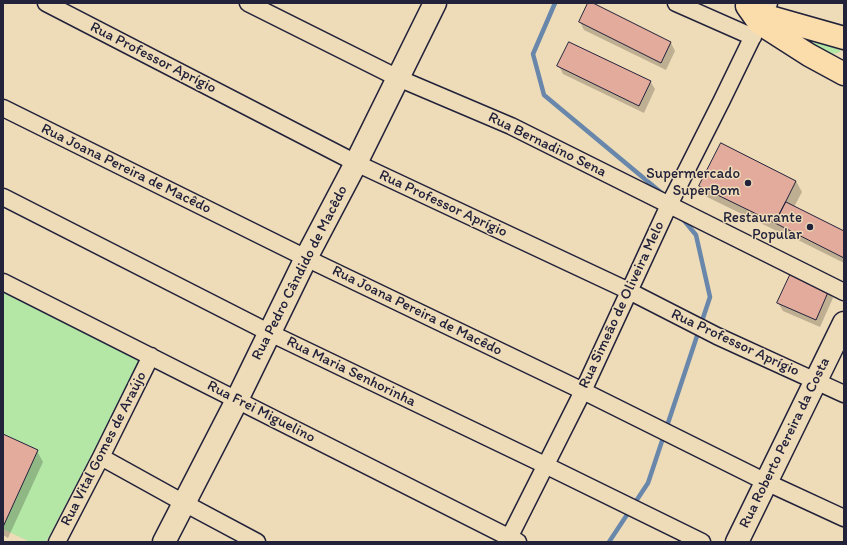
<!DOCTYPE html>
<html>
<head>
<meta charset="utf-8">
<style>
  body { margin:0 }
  #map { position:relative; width:847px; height:545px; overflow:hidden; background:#eedbb8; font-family:Itim,sans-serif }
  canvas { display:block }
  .frame { position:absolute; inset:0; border:4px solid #22223b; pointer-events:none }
</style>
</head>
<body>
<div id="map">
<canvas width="847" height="545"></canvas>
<div class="frame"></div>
</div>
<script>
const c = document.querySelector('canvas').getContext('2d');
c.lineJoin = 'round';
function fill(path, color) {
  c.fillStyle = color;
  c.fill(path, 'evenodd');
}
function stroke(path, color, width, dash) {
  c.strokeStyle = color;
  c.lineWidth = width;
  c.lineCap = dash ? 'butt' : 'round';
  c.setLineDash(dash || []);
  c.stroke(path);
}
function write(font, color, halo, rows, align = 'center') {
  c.font = font + ' Itim,sans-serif';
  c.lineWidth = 3;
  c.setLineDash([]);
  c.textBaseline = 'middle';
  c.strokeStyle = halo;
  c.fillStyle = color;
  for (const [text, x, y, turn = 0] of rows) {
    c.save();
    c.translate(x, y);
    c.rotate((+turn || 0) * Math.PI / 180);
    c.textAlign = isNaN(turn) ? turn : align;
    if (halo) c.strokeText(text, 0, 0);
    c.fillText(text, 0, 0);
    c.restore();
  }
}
fill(new Path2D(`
  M802 35 842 48C836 64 811 41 802 35Z
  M3 285 144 356 46 542H30L3 529Z`), '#b4e6a6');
fill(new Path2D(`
  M589 3 671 43 675 51 666 70 584 30 580 22Z
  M559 66 650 81 655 89 644 113 563 74Z
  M796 181 802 192 794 207 844 232V263L782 232 781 233 707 197 701 186Z
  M828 290 833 298 820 327 783 311 778 303Z
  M3 435 37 451 43 462 8 538 3 535Z`), '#0003');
stroke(new Path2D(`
  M555 3 533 54 544 95 664 195
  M609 542 648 483 710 297 696 235 682 218`), '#6887aa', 4.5);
const building = new Path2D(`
  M588 3H593L671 42 661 63 579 22Z
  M569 42 651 81 639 106 557 66Z
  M721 143 796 181 775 223 699 186Z
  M786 202 844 231V258L775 223Z
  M791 273 829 290 816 320 777 303Z
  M3 434 38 450 3 527Z`);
fill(building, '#e3ab9b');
stroke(building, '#22223b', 1);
const street = new Path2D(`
  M46 3 356 163 629 291 717 336 844 394
  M248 3 398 78 511 126 844 292
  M676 3 753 37
  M3 108 306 258 583 391 766 482 844 518
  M3 197 270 333 545 465 702 542
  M3 282 518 542
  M101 457 184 503 257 542
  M57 542 101 457 151 356
  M507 542 583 391 669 205 722 100 769 3`);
const secondary = new Path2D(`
  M164 542 232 410 306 258 356 163 435 3
  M737 542 844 323`);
const primary = new Path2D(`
  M747 6 759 23 809 55 844 74
  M757 12 763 15 844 38`);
stroke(street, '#22223b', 19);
stroke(secondary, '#22223b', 25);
stroke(primary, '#22223b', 25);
stroke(street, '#eedbb8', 16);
stroke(secondary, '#eedbb8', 22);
stroke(primary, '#fbddab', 22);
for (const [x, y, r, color] of [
  [748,183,4,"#22223b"],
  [810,227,4,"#22223b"]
]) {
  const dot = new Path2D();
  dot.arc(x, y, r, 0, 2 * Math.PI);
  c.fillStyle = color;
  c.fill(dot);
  stroke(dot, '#eedbb8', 1.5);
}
write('15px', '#22223b', '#eedbb8', [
  ["Rua Professor Aprígio",153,58,27],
  ["Rua Bernadino Sena",547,145,26],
  ["Rua Joana Pereira de Macêdo",126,169,26],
  ["Rua Professor Aprígio",443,204,25],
  ["Rua Pedro Cândido de Macêdo",300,273,-63],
  ["Rua Simeão de Oliveira Melo",622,305,-65],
  ["Rua Joana Pereira de Macêdo",417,311,26],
  ["Rua Professor Aprígio",735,343,25],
  ["Rua Maria Senhorinha",351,372,26],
  ["Rua Frei Miguelino",261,412,27],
  ["Rua Roberto Pereira da Costa",785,443,-64],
  ["Rua Vital Gomes de Araújo",104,449,-63]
]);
write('15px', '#22223b', '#eedbb8', [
  ["Supermercado",740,174],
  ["SuperBom",740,191],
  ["Restaurante",802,218],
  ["Popular",802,235]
], 'right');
</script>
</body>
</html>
